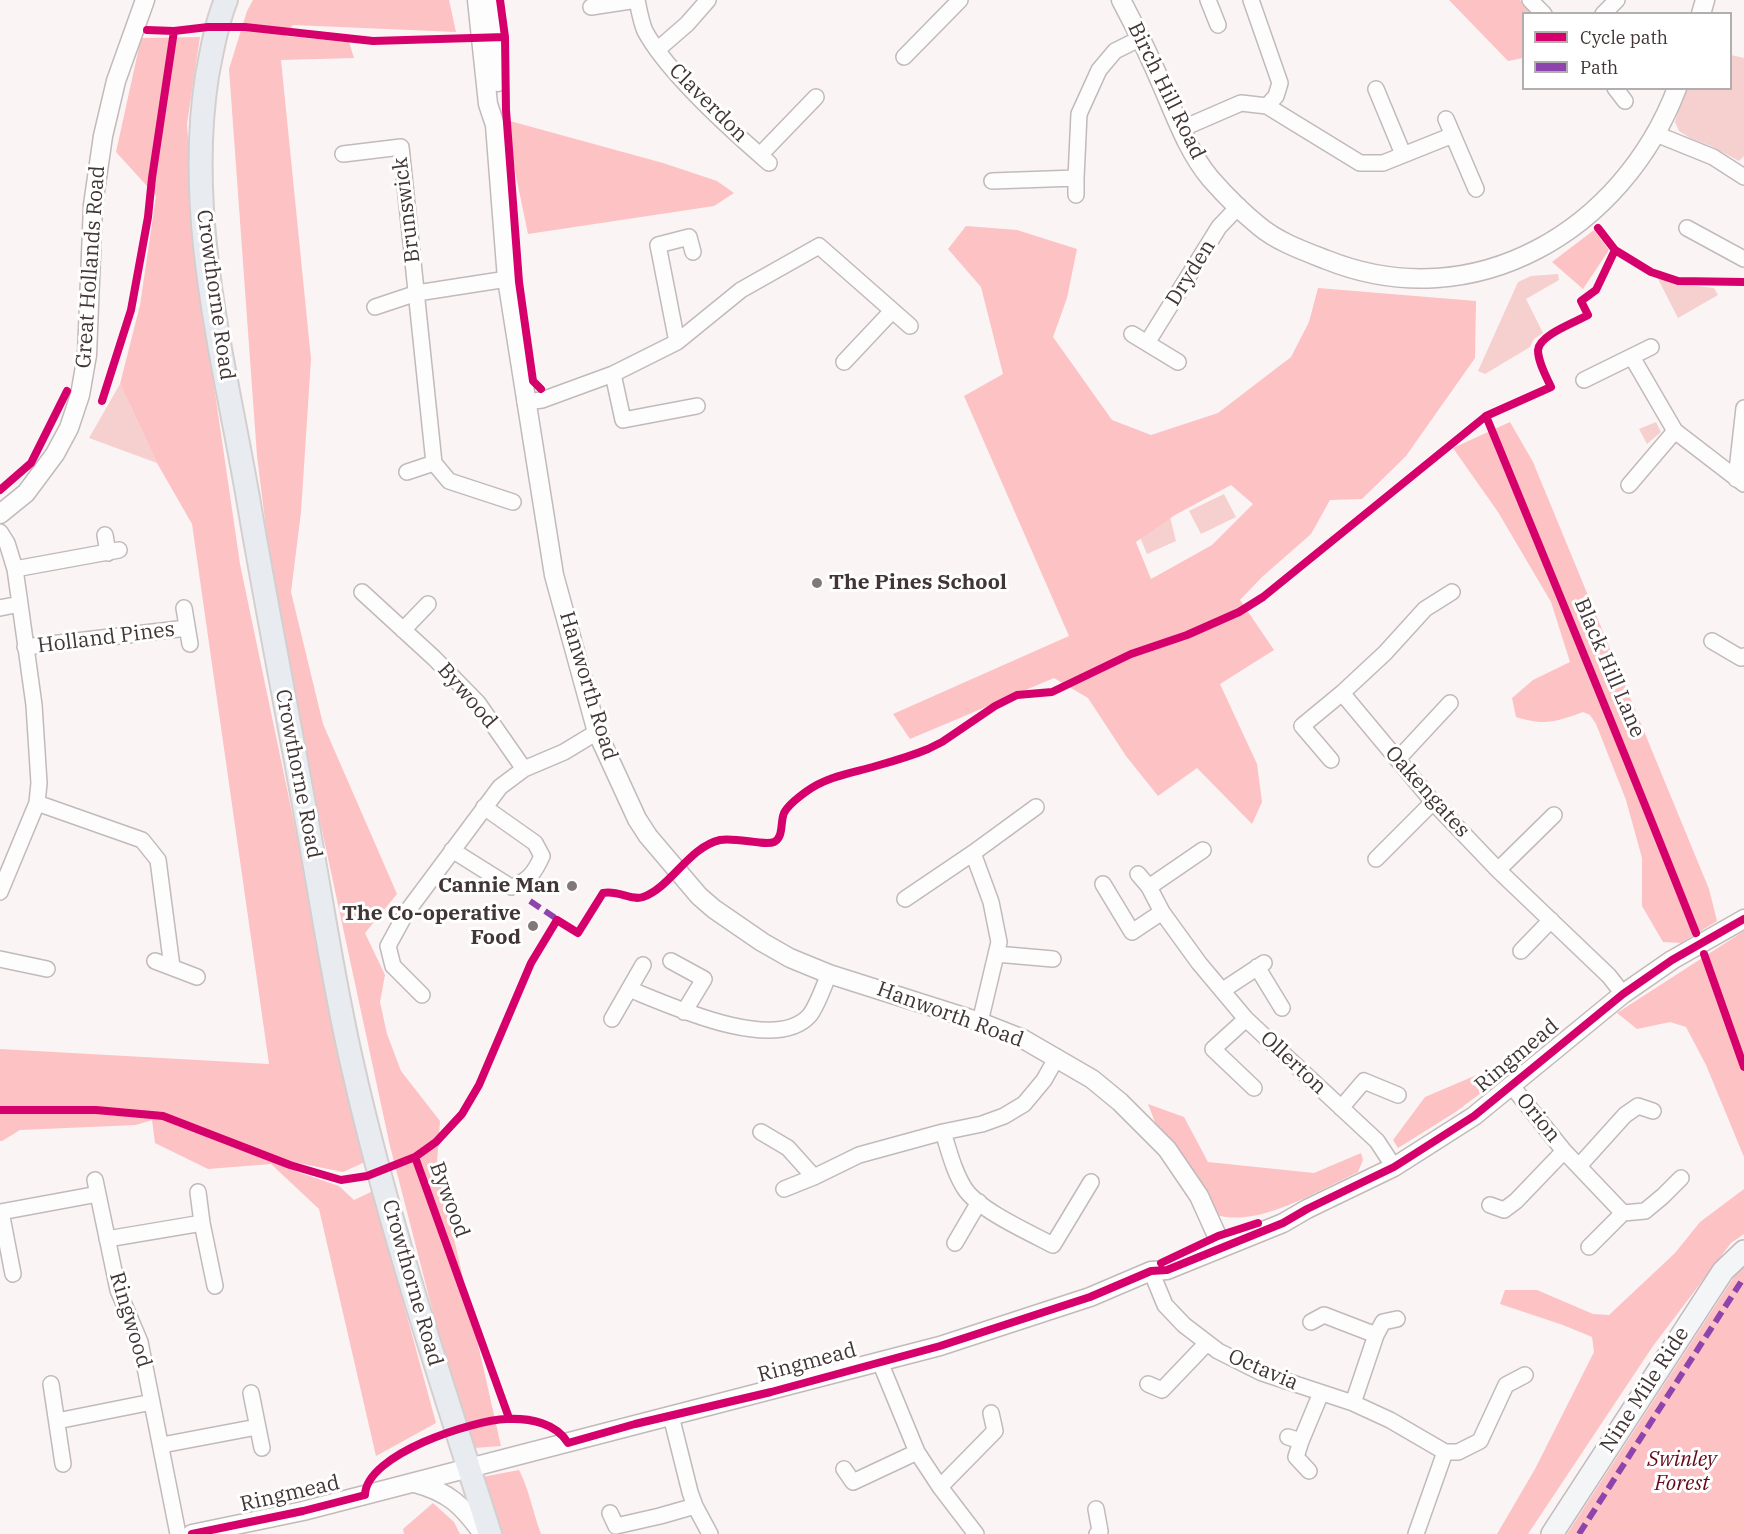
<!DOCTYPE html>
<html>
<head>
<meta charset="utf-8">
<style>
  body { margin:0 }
  #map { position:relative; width:1744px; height:1534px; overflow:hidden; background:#fbf4f4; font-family:"IBM Plex Serif",serif }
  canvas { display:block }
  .legend { position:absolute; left:1522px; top:12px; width:210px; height:78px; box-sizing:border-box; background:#fff; border:2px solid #b3aeae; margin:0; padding:8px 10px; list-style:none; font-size:18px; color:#413535 }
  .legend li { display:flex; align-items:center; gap:12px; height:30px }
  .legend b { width:30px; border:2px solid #b3aeae }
</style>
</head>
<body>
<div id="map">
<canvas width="1744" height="1534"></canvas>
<ul class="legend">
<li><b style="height:8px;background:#d6006c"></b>Cycle path</li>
<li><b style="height:8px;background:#8e44ad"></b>Path</li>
</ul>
</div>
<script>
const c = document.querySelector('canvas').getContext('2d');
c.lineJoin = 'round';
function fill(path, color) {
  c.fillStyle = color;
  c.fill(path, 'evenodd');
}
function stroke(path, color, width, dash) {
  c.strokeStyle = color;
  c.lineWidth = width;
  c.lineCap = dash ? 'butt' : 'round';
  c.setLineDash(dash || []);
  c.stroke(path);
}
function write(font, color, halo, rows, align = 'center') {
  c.font = font + ' "IBM Plex Serif",serif';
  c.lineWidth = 6;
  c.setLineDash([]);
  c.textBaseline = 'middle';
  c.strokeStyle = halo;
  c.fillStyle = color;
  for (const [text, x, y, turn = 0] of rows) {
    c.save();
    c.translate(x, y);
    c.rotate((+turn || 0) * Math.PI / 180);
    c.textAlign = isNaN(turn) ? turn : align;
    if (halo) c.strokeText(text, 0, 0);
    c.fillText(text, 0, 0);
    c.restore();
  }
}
fill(new Path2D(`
  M1731 55 1744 58V156L1739 161 1711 146 1690 138 1679 131 1675 122 1685 89 1730 88Z
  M1558 274 1559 280 1526 299 1543 333 1534 339 1530 347 1485 374 1478 371 1518 282 1531 276Z
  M1657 277 1678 284 1714 288 1718 295 1678 318Z
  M120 384 157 463 89 438Z
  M1656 422 1661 432 1647 444 1639 429Z
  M1224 494 1236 517 1201 534 1189 511Z
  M1168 509 1176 541 1147 554 1137 530Z`), '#f6cfcf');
fill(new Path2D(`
  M253 0H449L456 32 293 25 285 36 349 42 354 58 281 60 311 359 301 512 291 592 323 724 397 894 365 933 385 975 380 1002 387 1034 401 1071 440 1121 437 1163 501 1446 474 1448 437 1328 390 1146 278 626 257 456 229 69 247 11Z
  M1449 0H1520L1532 13 1524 14 1523 58 1508 61Z
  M200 37 187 124 199 283 240 564 365 1162 343 1172 293 1162 295 1171 339 1186 354 1200 373 1191 436 1423 376 1456 319 1209 271 1164 208 1169 155 1143 152 1120 136 1125 20 1130 2 1141H0V1049L269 1064 192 524 157 463 120 384 140 305 156 196 116 152 141 38Z
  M510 121 663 163 717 181 734 193 714 206 528 234 511 152Z
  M966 226 1017 230 1077 249 1067 298 1053 337 1112 420 1151 435 1218 413 1291 357 1309 322 1318 288 1476 301 1475 358 1406 456 1362 499 1330 500 1311 534 1262 577 1240 600 1274 650 1220 684 1257 764 1262 802 1252 824 1197 768 1158 796 1126 756 1088 698 1054 678 910 739 893 714 1069 636 964 396 1003 374 981 287 948 249ZM1231 485 1253 504 1212 545 1151 579 1136 542 1175 515Z
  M1594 230 1609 250 1583 289 1552 262Z
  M1510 422 1533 462 1709 889 1717 921 1681 943 1663 942 1642 906V858L1626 800 1596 724 1590 715 1583 712C1555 722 1545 726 1516 717L1512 698 1533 680 1570 662 1551 602 1498 512 1453 448Z
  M1744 931V1157L1706 1065 1686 1027 1670 1022 1637 1029 1617 1013Z
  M1507 1062 1511 1071 1454 1113 1398 1148 1393 1140 1425 1097Z
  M1148 1104 1184 1117 1208 1162 1314 1173 1361 1153 1363 1160 1358 1172C1321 1189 1259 1228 1217 1215L1158 1130Z
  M1744 1189V1234L1731 1243 1653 1346 1528 1534H1497L1535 1469 1594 1352 1592 1337 1563 1325 1500 1304 1505 1290H1537L1593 1314 1609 1315 1675 1253 1700 1222Z
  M1744 1262V1534H1567L1743 1263Z
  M519 1470C529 1489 533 1513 541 1534H496L477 1478Z
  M433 1503 454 1522 460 1534H404L403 1529Z`), '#fdc2c4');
const minor = new Path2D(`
  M637 0C639 10 641 22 645 31 668 74 732 131 769 163
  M1208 0 1218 25
  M1530 0 1544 14
  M591 7 637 0
  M1603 14 1617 0
  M657 50 687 24 708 0
  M904 57 960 0
  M1615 88 1625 101
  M1376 89 1403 154
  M1267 106 1360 163H1383L1453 135
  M1446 119 1476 189
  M1181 129 1241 103 1267 106 1276 96 1280 83 1251 0
  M1656 134 1713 157 1744 177
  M343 154 401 147 434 463 449 481 513 502
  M760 155 816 97
  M1076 178V195
  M992 181 1076 178 1079 114 1099 70 1115 51 1141 38
  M1687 228 1744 259
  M375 307 417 293 507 279
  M1132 334 1178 362
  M677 342 658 245 689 237 693 252
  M1147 343 1219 227 1239 206
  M1632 357 1675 431 1744 484
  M844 362 892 311
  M613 374 623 420 697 406
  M1584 380 1651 347
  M525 402 542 400 613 374 677 342 741 290 819 246 910 326
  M407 472 434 463
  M1736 479 1744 408
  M1629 485 1675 431
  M0 532 7 543 15 569 20 604 34 705 39 783 37 803 0 892
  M105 535 108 553
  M15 569 119 550
  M362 592 434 658 478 703 524 769
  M1452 592 1425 609 1385 653 1342 693 1433 802 1498 870 1609 976 1623 994
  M0 608 20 604
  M184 608 190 644
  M403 630 428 604
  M1712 641 1741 658 1744 656
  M25 647 187 628
  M1398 759 1450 703
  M1331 760 1302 726 1342 693
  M37 803 142 840 158 860 172 967
  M452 850 511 887C528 882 535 872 542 856L535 843 484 807
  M973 853 991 902 999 942 980 1022
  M1376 859 1433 802
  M1498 870 1554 815
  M1138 874 1149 887 1162 912 1199 963 1246 1019 1377 1141 1394 1167
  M1103 884 1132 932 1162 912
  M1149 887 1203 850
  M905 899 973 853 1036 807
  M1521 951 1551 920
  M996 954 1053 959
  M0 959 47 969
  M155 961 197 977
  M671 961 704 979 684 1012
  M1257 967 1282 1008
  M629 989C669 1005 774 1054 809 1016 817 1007 824 985 829 974
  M1223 990 1264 963
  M422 995 393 966 388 946 406 913 500 787 524 769 564 752 597 732
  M612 1019 643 965
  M1246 1019 1213 1049 1254 1088
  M1511 1085 1564 1151 1623 1213 1645 1211 1663 1196 1681 1178
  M1341 1108 1364 1081 1398 1095
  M761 1132 788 1148 814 1177
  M943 1132C949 1151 954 1172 965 1189 979 1210 1030 1233 1053 1245L1091 1182
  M1579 1166 1625 1115 1638 1106 1653 1111
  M95 1180 118 1290 140 1342 178 1534
  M784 1189 814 1177 859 1155 943 1132 982 1124 1004 1116 1024 1104 1044 1080 1057 1057
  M198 1192 202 1223 215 1286
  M1490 1205 1504 1210 1516 1201 1564 1151
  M107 1239 202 1223
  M955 1243 979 1202
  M1589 1247 1623 1213
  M1151 1271 1165 1305 1184 1325 1218 1351 1262 1373 1353 1403 1390 1420 1445 1452H1458L1480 1441 1506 1385 1525 1375
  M13 1274 1 1212 98 1194
  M1311 1322 1324 1315 1376 1335
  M880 1362 917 1452 940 1487 976 1534
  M51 1384 63 1464
  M1148 1384 1162 1390 1206 1344
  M251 1393 262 1448
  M1353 1403 1376 1335 1383 1322 1397 1319
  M671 1416 690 1492 695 1506 710 1534
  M57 1421 152 1402
  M1288 1437 1301 1441 1321 1393
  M1301 1441 1296 1457 1309 1471
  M162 1445 257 1427
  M844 1469 853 1482 917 1452
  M940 1487 995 1431 991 1413
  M1096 1509 1100 1531 1097 1534
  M610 1513 616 1526 660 1516 695 1506
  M1416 1534 1445 1452`);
const tertiary = new Path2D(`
  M477 0 488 104 495 125 507 279 554 575 597 732 637 819 648 836 699 896 714 909 762 942 790 958 829 974 980 1022 1023 1039 1092 1079 1120 1102 1167 1149 1199 1196 1222 1247
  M492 0 498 82
  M1121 0C1137 30 1151 59 1164 90 1177 120 1189 153 1210 178 1224 194 1243 213 1259 226 1278 242 1304 251 1327 260 1475 319 1623 230 1677 88
  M1701 14 1705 0
  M0 514 26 493 55 454 69 428 80 395 87 355 93 205 103 136 116 81 145 0
  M415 1483C449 1492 463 1506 483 1534
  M192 1534 303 1511 940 1346 1090 1297 1151 1271 1167 1270 1283 1223 1307 1209 1394 1167 1474 1116 1623 994 1672 960 1744 919`);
const secondary = new Path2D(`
  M1552 1534 1723 1271 1744 1251`);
const primary = new Path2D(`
  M226 0C216 24 212 51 207 76 185 217 224 360 248 498 266 605 287 710 306 816 322 902 334 988 354 1072 390 1229 441 1381 490 1534`);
stroke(minor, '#c2baba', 18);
stroke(tertiary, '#c2baba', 21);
stroke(secondary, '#c2baba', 24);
stroke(primary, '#d4cfcf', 26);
stroke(minor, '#fefdfd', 15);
stroke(tertiary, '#fefdfd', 18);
stroke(secondary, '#f3f5f7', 21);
stroke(primary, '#e8ecf1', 22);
stroke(new Path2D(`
  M530 901 560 921
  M1579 1534 1741 1282`), '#8e44ad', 6, [12, 6]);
stroke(new Path2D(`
  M500 0 505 37 506 110 519 282 533 381 541 389
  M147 30 174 31 208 27H245L373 41 505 37
  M1598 228 1615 250 1651 272 1678 281 1744 282
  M102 401 131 310 148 217 152 178 174 31
  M1486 416C1557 589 1628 760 1696 933
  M0 490 31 463 67 391
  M1704 954 1744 1067
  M0 1110H96L163 1116 290 1165 341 1180 367 1176 415 1157 436 1142 462 1114 479 1085 531 963 557 920 578 933 603 893C619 890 631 901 643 897 670 888 689 847 720 840 735 837 765 846 774 842 784 837 780 822 784 813 788 805 800 796 807 791 828 776 852 773 876 766 894 761 911 756 928 749L942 742 995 706 1017 695 1052 692 1131 654 1187 635 1239 612 1263 597 1486 416 1551 387C1546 376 1538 362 1538 350 1539 335 1576 322 1588 315L1581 301 1596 290 1615 250
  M415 1157 509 1418
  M1161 1263 1218 1236 1258 1223
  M192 1534 303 1511 365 1495C366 1454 473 1420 507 1419 530 1418 556 1423 568 1443L635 1424 771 1392 940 1346 1090 1297 1151 1271 1167 1270 1283 1223 1307 1209 1394 1167 1474 1116 1623 994 1672 960 1744 919`), '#d6006c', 8);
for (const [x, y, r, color] of [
  [817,583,6,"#827878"],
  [572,886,6,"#827878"],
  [533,926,6,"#827878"]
]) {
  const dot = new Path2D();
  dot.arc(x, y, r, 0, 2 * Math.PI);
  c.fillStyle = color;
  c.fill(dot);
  stroke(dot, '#fff', 2);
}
write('21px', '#413535', '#fff', [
  ["Birch Hill Road",1166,91,64],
  ["Claverdon",708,103,45],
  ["Brunswick",407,210,-97],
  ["Great Hollands Road",91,267,-86],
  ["Dryden",1191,273,-58],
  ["Crowthorne Road",215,295,82],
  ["Holland Pines",106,638,-7],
  ["Black Hill Lane",1609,668,67],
  ["Hanworth Road",588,686,73],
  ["Bywood",467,696,49],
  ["Crowthorne Road",298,774,79],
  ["Oakengates",1427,792,48],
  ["Hanworth Road",950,1015,20],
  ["Ringmead",1517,1056,-40],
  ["Ollerton",1293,1063,43],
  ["Orion",1538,1118,51],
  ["Bywood",449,1200,70],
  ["Crowthorne Road",412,1283,74],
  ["Ringwood",130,1320,73],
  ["Ringmead",807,1363,-15],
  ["Octavia",1263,1370,23],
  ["Nine Mile Ride",1645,1390,-57],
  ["Ringmead",290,1494,-13]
]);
write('bold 21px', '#413535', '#fff', [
  ["The Pines School",829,583,"left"],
  ["Cannie Man",560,886],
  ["The Co-operative",521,914],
  ["Food",521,938]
], 'right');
write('italic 21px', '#64091b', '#fff', [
  ["Swinley",1682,1460],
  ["Forest",1682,1484]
]);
</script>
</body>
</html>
